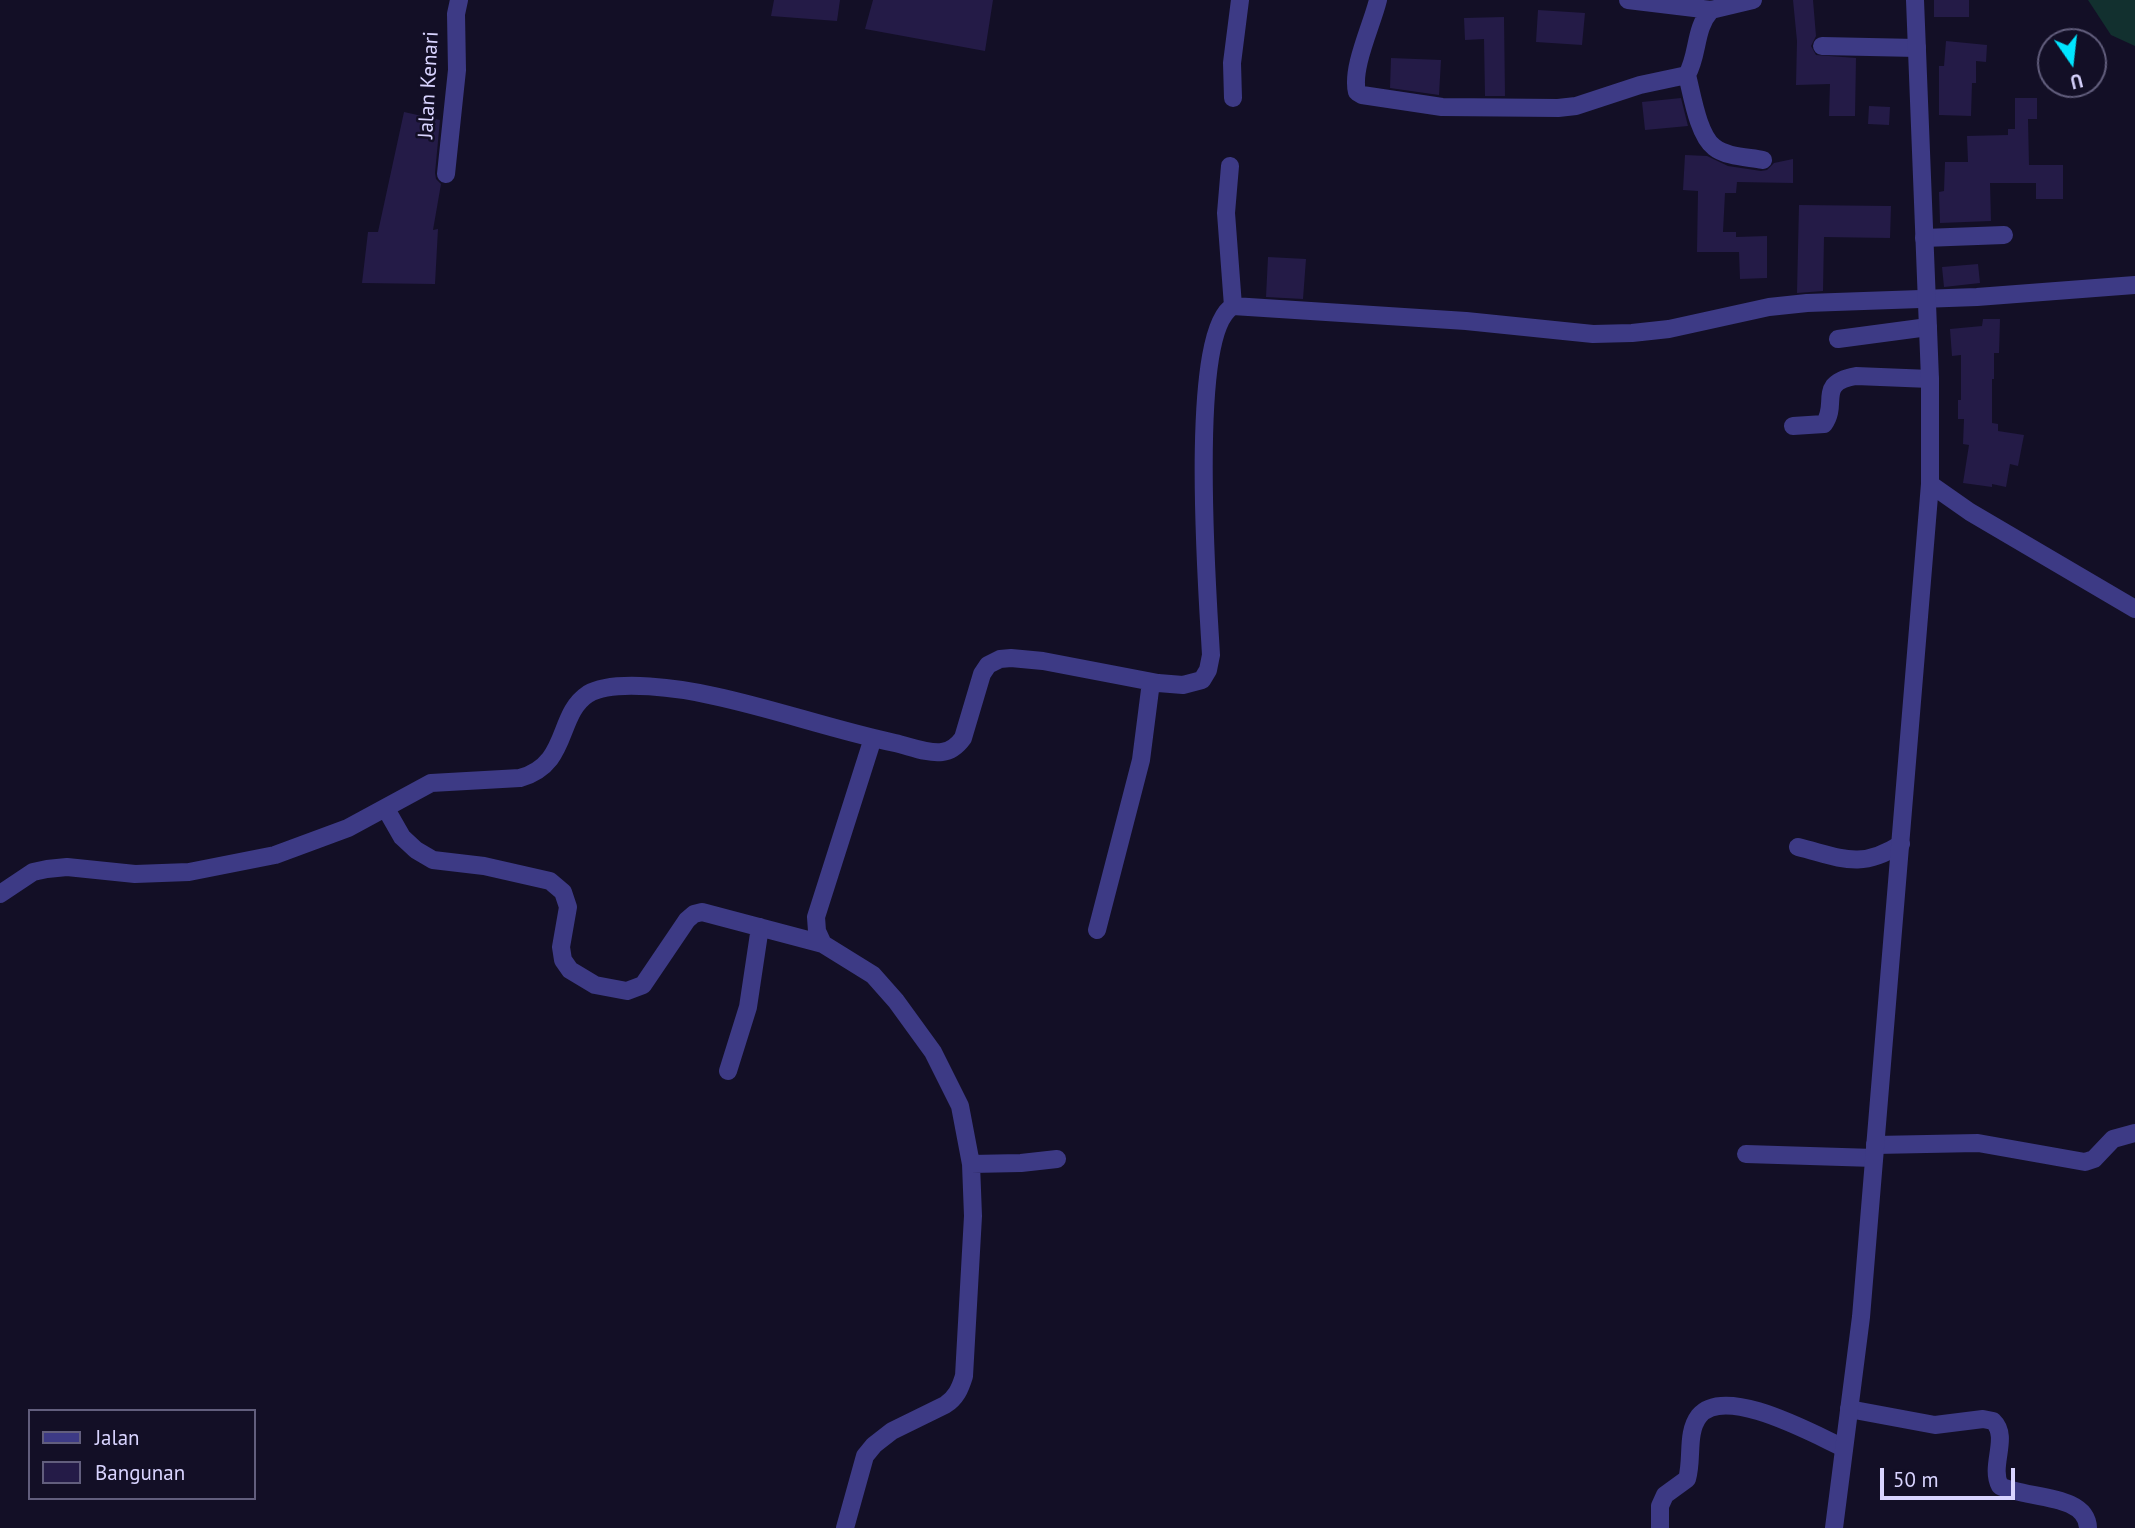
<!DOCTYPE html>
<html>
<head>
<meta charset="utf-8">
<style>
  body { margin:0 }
  #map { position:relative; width:2135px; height:1528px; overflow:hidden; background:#130f26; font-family:"PT Sans",sans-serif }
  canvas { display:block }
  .legend { position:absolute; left:28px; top:1409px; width:228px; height:91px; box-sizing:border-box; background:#130f26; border:2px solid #625e7d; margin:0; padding:9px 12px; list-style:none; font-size:21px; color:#d9d4ff }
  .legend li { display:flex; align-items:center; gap:14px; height:35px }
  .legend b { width:35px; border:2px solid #625e7d }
  .north { position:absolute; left:2037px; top:28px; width:70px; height:70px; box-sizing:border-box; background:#130f26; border:2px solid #625e7d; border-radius:50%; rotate:166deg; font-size:19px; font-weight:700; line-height:28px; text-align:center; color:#d9d4ff }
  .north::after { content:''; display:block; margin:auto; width:24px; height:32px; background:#00e5ff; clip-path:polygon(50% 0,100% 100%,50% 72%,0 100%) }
  .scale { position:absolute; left:1880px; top:1468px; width:135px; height:32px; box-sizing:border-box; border:4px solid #d9d4ff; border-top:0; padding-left:9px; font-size:21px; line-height:24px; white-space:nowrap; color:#d9d4ff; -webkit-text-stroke:5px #130f26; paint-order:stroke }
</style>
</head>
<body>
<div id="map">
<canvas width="2135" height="1528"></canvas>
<ul class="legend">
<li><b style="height:9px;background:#3d3a85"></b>Jalan</li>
<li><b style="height:19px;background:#241b47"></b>Bangunan</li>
</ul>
<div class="north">U</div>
<div class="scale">50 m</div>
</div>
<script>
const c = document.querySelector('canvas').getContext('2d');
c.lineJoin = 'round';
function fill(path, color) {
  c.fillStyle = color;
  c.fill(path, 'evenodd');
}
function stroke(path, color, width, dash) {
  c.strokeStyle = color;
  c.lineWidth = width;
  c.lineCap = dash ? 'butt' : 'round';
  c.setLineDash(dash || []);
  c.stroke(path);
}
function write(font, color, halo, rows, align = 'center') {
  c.font = font + ' "PT Sans",sans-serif';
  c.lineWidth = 5;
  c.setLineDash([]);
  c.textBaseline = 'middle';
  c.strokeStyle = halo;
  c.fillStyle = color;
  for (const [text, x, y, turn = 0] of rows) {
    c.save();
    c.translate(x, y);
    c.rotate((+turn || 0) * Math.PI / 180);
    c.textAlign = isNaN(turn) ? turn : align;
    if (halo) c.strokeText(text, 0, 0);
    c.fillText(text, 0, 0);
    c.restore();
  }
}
fill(new Path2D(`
  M2088 0H2135V46L2111 35Z`), '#12302f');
fill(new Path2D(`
  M774 0H840L837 21 771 16Z
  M873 0H993L985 51 865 29Z
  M1793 0H1813L1816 36 1811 46 1816 55 1856 58 1855 116H1829L1830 84 1796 85 1797 41Z
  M1934 0H1969V17H1934Z
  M1538 10 1585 13 1582 45 1536 42Z
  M1504 17 1505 96H1485L1484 39 1465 40 1464 18Z
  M1946 41 1987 45 1986 62 1976 61V83H1972L1971 116 1939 115V66H1944Z
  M1391 58 1441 60 1439 95 1390 88Z
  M1681 98 1688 126 1645 130 1642 102Z
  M2015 98H2037V119H2028L2029 165H2063V199H2036V183H1990L1991 221 1940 223 1939 192 1944 191 1945 162H1968L1967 136 2008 135V129H2015Z
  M1869 106 1890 107 1889 125 1868 124Z
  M404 112 440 120 435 173 436 179 441 184 433 230 438 229 435 284 362 283 368 232H378Z
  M1685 155 1707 156 1728 166 1761 171 1767 170 1774 163 1793 159V183L1737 182 1736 193H1725L1723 232H1736V237L1767 236V278L1740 279 1739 252H1697L1698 191 1683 190Z
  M1799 205 1891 206 1890 238 1824 237 1823 291 1797 293Z
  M1268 257 1306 259 1303 299 1266 297Z
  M1978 264 1980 283 1944 287 1942 267Z
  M1983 319H2000L1999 353H1994V379H1992V423L1998 424V431L2024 435 2018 466 2010 464 2006 487 1992 484V487L1963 483 1969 445 1963 444 1964 419H1958V400H1961V355L1952 356 1950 329 1982 326Z`), '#241b47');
stroke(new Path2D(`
  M1378 0C1372 25 1351 68 1357 92L1362 95 1442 107 1558 108 1576 106 1640 85 1687 75C1699 53 1694 29 1711 10L1753 0
  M1628 0 1711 10
  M1822 46 1917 48
  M1687 75C1692 94 1698 135 1714 147 1726 157 1749 157 1763 160
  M1233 98 1232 63 1240 0
  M1230 166 1226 213 1233 306
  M446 174 457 70 456 14 459 0
  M1924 238 2004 235
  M1838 339 1928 327
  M1793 426 1824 424C1839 403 1816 383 1856 376L1930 379
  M386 809 402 837 416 850 433 860 484 866 550 881 563 892 568 907 561 947 563 960 570 970 595 985 627 991 643 985 687 920 694 914 702 912 823 944
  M1798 847C1842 858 1860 870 1901 844
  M0 894 33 872 47 869 67 867 135 874 189 872 275 855 348 828 431 783 520 778C570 764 556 715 588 694 614 678 684 689 714 696 775 709 834 730 895 743 909 746 928 754 942 752 951 751 958 745 963 738L982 674 988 665 1000 659 1011 658 1043 661 1158 683 1183 685 1202 680 1208 670 1211 655C1208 599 1187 333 1233 306L1466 321 1593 334 1632 333 1669 329 1769 307 1807 303 1977 297 2135 285
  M1097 930 1141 760 1151 682
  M728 1071 748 1007 760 927
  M1875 1145 1978 1143 2085 1162 2094 1159 2113 1139 2135 1133
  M1746 1154 1874 1158
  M971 1164 1021 1163 1057 1159
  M1849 1409 1935 1425 1983 1419 1993 1421C2010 1437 1989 1466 2000 1486 2025 1499 2087 1493 2088 1528
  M845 1528 865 1456 874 1445 892 1431 945 1405C956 1398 960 1389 964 1376L973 1216 971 1164 960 1106 933 1052 896 1001 873 975 823 944 817 931 816 917 873 738
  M1660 1528V1506L1665 1495 1687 1479C1693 1459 1686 1433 1699 1416 1725 1384 1815 1435 1844 1448`), '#3d3a85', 18);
stroke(new Path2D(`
  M1930 484 1970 512 2135 609
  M1834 1528 1861 1317 1930 484V379L1915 0`), '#3d3a85', 18);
write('21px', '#d9d4ff', '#130f26', [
  ["Jalan Kenari",429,85,-87]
]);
</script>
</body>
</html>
